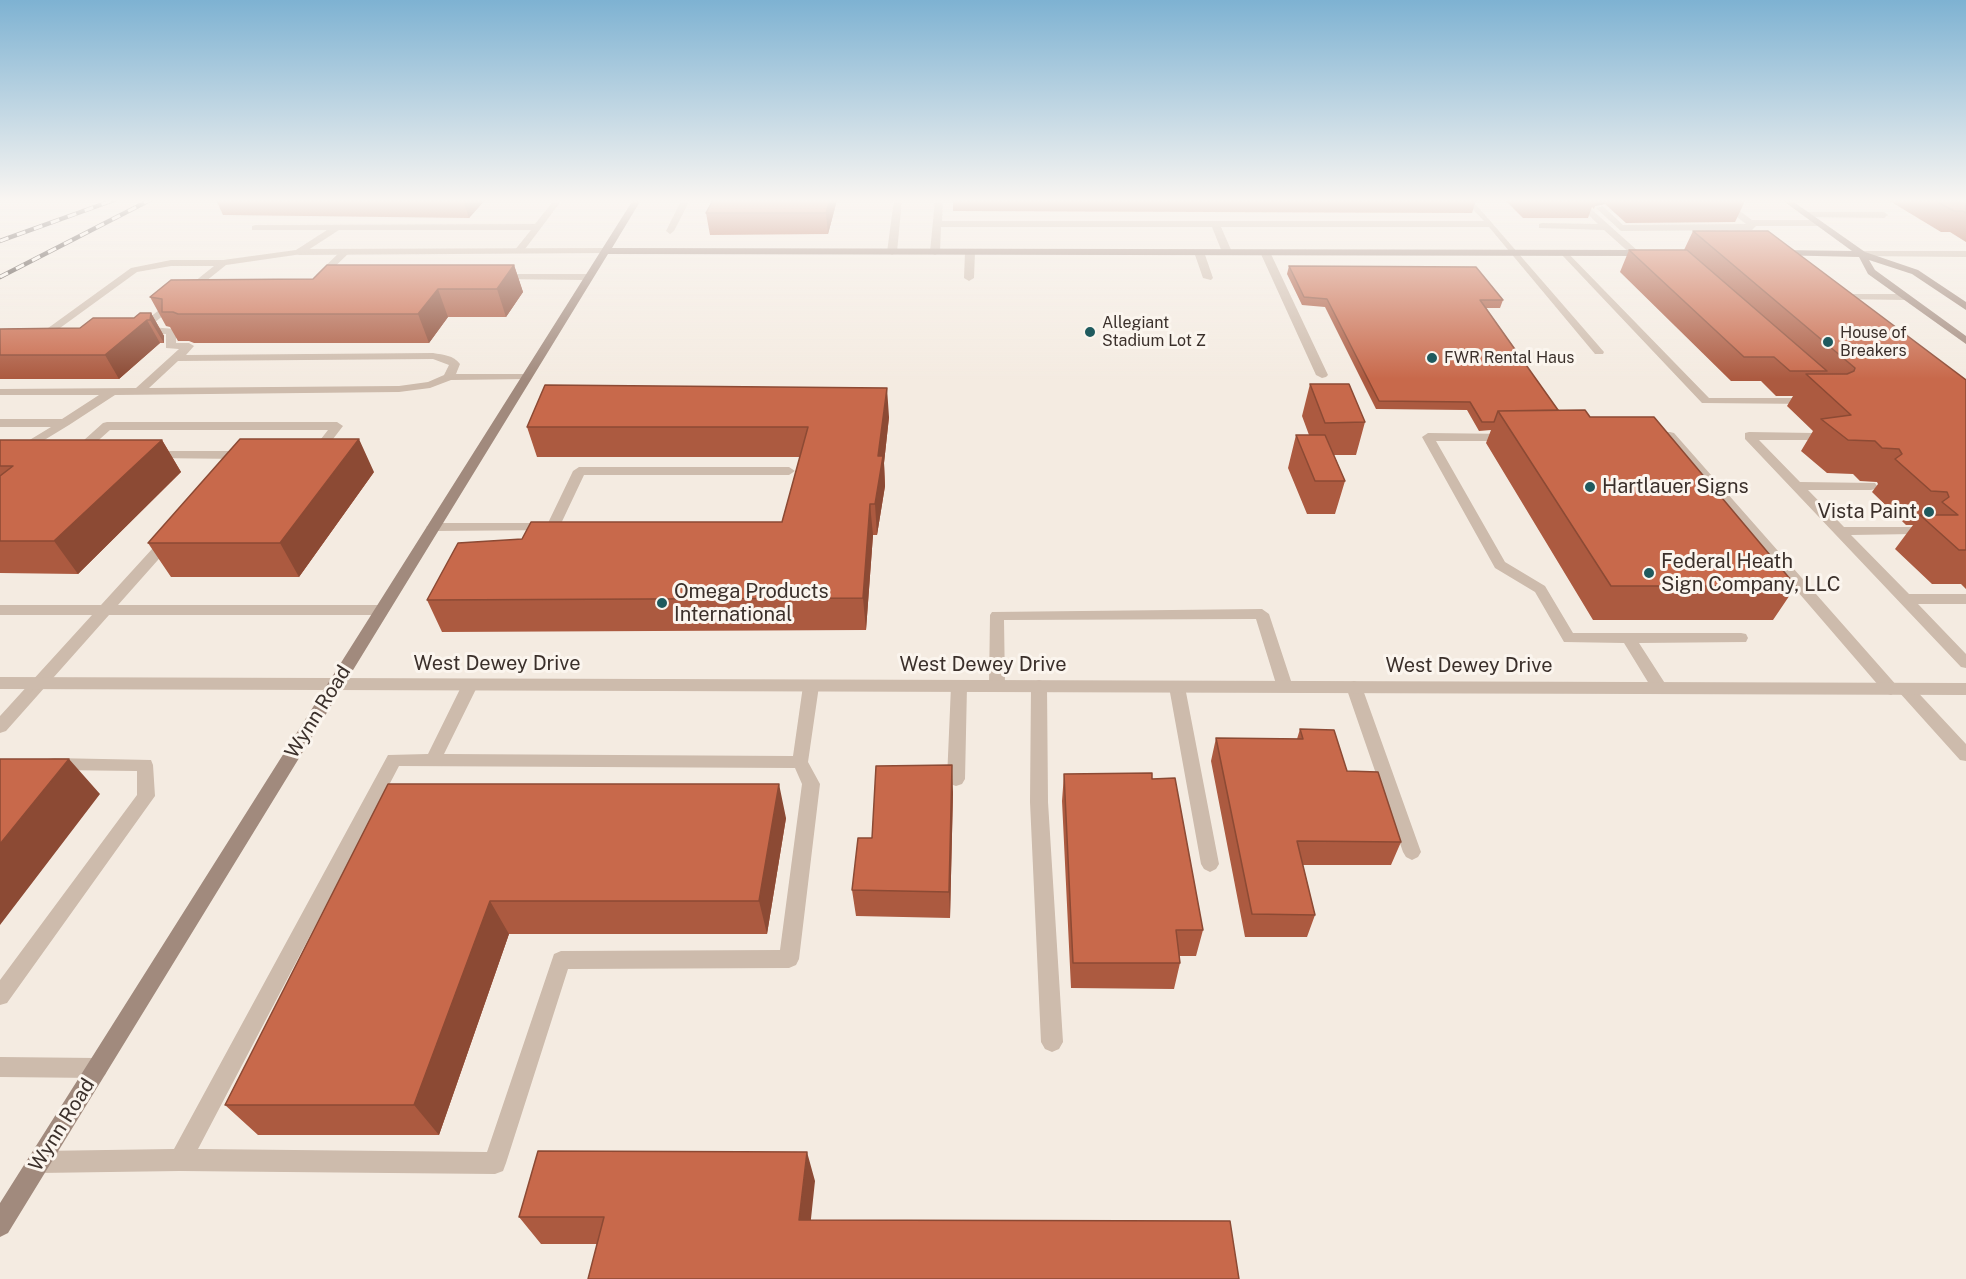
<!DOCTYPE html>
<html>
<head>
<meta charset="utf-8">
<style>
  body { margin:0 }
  canvas { display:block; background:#f4ebe1 }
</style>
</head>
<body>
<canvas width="1966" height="1279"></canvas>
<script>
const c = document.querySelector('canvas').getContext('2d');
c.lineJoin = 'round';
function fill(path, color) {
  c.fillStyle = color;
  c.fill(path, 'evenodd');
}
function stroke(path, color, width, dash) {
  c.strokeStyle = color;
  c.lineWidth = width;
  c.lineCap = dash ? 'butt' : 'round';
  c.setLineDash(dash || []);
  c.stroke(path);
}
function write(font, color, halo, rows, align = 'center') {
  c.font = font + ' "Public Sans",sans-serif';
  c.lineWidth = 6;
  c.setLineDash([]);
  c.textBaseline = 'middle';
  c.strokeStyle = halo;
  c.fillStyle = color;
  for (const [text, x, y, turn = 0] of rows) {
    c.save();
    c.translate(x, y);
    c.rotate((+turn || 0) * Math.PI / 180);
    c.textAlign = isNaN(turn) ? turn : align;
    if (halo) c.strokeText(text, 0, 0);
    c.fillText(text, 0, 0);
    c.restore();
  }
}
fill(new Path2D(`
  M554 200H562L522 253 514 251 531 230H339L302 254 226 265 149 327 176 329V343H189L194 346 186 355 433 353C444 355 453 355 460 364L456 374H526L530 375V379L451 380 430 388 399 392 115 395 69 425 0 467V458L51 427H0V419H62L99 395H0V389L136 388 179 349 166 348V334L139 333 134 330 214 266H171L137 272 60 328 68 329V333L49 334 44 331 131 268 171 260H223L296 250 327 230H252V226L255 225 535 224ZM433 359 449 365 444 375 428 382 399 386 149 388 178 361Z
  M632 200H690L674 231 670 234 666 231 680 203H636Z
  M894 200H902L897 252 892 255 887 252Z
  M935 200H943L942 221H1484L1464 200H1472L1604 352 1603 354H1595L1489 227H1221L1232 252 1227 255 1222 252 1212 227H941L940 252 935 255 930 252Z
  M1573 200H1581L1638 251V255H1632L1604 230 1539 228V224L1542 223 1598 224Z
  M1716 200H1725L1752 220H1819L1823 223 1819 226H1756L1752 230 1621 231 1596 208 1603 206 1623 225 1746 224Z
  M1808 212H1884L1888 215 1884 218 1805 217 1804 215Z
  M970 249 975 252 974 278 969 281 964 278 965 252Z
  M342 250 350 252 322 279H316V275Z
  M1196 250 1204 252 1213 278 1211 280 1203 278 1194 252Z
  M1262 250 1270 252 1328 375 1326 377 1322 378 1316 375 1260 252Z
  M1565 250 1709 398H1811L1817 401 1811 404 1702 403 1562 255V251Z
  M499 274H588L593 277 588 280 496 279 494 277Z
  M1841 294H1906L1911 297 1906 300 1838 299 1836 297Z
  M107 422H337L343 426 320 456 316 457 310 453 328 430H110L82 455H74V449L103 423Z
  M1670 432 1674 433 1898 687 1905 683 1911 685 1966 744V761L1960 760 1898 691 1891 695 1885 693 1667 440 1656 439 1654 436 1660 432Z
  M1749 432 1814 433V439L1810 440H1759L1800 482 1875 483 1877 486 1875 489 1871 490H1808L1844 527H1920L1922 530 1915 534 1851 535 1909 594H1966V604H1918L1966 654V668L1961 667 1745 439V433Z
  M1428 433 1511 434 1513 437 1507 441H1436L1505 562 1545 586 1573 633H1741L1746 634 1748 638 1746 642 1639 643 1668 688 1666 692H1654L1624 643 1564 642 1535 592 1495 568 1422 437Z
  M152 451H245L251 455 245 459 148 458V452Z
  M579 467H789L795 471 789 475H584L558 530 433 531 426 527 433 523H548L573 471Z
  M168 536 173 537 175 540 173 543 118 605H382L389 610 382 615H109L6 731 0 733V716L92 615H0V605H101L163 537Z
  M1262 609 1269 614 1293 687 1291 691H1279L1277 687 1256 619 1004 620 1005 686 1003 690H991L989 686 990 615 992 612Z
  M470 679 476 681 478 685 444 754 793 756 803 686 805 682H817L819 686 808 762 820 784 799 959 796 965 789 968 568 969 506 1163 503 1171 495 1174 180 1171 39 1173 31 1170 28 1162 31 1154 39 1151 174 1149 388 755 428 754 462 685 464 681ZM399 766 795 768 802 784 780 950 561 951 554 954 487 1152 198 1149Z
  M959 680 965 682 967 686 965 779 962 784 956 786 950 784 947 779 951 686 953 682Z
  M1039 680 1045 682 1047 686 1048 802 1063 1042 1059 1049 1052 1052 1045 1049 1041 1042 1030 802 1031 686 1033 682Z
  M1177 681 1183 683 1185 687 1219 864 1216 869 1210 872 1204 869 1201 864 1169 687 1171 683Z
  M1354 681 1360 683 1362 687 1421 852 1418 857 1412 860 1406 857 1403 852 1346 687 1348 683Z
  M54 758 151 760 153 765 155 796 7 1003 0 1005V980L137 795V771L54 770 48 769 46 764 48 759Z
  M0 1057 97 1058 105 1061 108 1068 105 1075 97 1078 0 1077Z`), '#cdbbac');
fill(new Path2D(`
  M605 248 610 251 608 253 299 255 294 252 299 249Z
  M1862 251H1966V257L1859 256V252Z
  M0 677 1966 683V695L0 689Z`), '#cdbbac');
fill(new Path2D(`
  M633 200H641L612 248 1646 250 1651 253 1646 256 608 254 8 1233 0 1237V1203Z
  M1782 200H1791L1865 252 1918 270 1966 302V310L1912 274 1869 260 1875 270 1966 336V344L1868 274 1859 257 1775 255V251L1778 250 1852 251Z`), '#a18a7d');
const rail = new Path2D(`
  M0 241 114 200
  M0 277 150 200`);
stroke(rail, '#3b302b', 4.5);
stroke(rail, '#fbf5ee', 3, [9]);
fill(new Path2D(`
  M216 200H485L469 218 223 215Z
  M837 200 828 234 710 235 706 213Z
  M953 200H1476L1472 213 953 211Z
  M1505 200H1744L1745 201 1735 222 1626 223 1605 204 1595 206 1594 209 1592 207 1588 218H1523Z
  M1888 200H1966V242L1950 232H1941Z
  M1693 231 1966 380V589L1961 584H1932L1895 549 1913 525H1906L1872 492 1878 484 1877 482 1860 481 1853 474 1827 473 1801 451 1813 431 1787 406 1793 396H1776L1761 381H1731L1620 272 1629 250H1684Z
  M514 265 523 292 506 317H448L429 343H194L189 341H178L170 327 166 326 150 297 313 279Z
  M1289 266 1503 300 1500 308H1486L1558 410 1590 417 1796 586 1773 620H1593L1486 443 1491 430 1479 431 1467 410 1376 409 1325 307 1302 305 1287 274Z
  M151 313 164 336V343H160L119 379H0V329L80 328 134 318Z
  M1310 384 1365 422 1356 455H1334L1345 481 1335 514H1307L1288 468 1296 435H1309L1302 416Z
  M889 417 884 463 885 486 877 535H873L866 630 442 632 427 600 522 539 782 522 800 457H537L527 427Z
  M0 440H162L181 472 78 574 0 573Z
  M374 472 299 577H171L148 543Z
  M1300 729 1347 771 1401 842 1391 865H1303L1315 915 1307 937H1245L1211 761 1216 738 1297 739Z
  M1064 774 1152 779 1203 930 1196 956H1179L1180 963 1174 989 1071 988 1062 801Z
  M388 784 786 818 767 934H509L439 1135H258L225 1105Z
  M953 792 950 918 856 916 852 890 872 838Z
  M815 1181 597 1244H541L519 1217Z`), '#ac5a40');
fill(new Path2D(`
  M463 200H485L469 218Z
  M830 200H837L828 234 826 213Z
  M1597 200H1606L1605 204 1595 206 1594 209Z
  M514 265 523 292 506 317 497 289Z
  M438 289 448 317 429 343 418 314Z
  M151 313 164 336V343L150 320Z
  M147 320 160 343 119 379 105 355Z
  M887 388 889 417 884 463 885 486 877 535 875 504 878 456Z
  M359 439 374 472 299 577 280 543Z
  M162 440 181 472 78 574 54 541Z
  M870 504 873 535 866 630 863 598Z
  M69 759 100 794 0 925V844Z
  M952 765 953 792 950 918 949 892Z
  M779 784 786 818 767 934 759 901Z
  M490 901 509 934 439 1135 414 1105Z
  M807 1152 815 1181 808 1247 799 1220Z`), '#8c4a34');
const building = new Path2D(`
  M713 200H830L826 213H706Z
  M1632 200H1744L1745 201 1634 202Z
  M1934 200H1966V213L1963 211H1954Z
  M1693 231H1768L1966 380V550H1959L1920 515H1958L1942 502 1949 497 1947 492 1931 491 1895 459 1902 454 1899 449 1882 448 1875 441 1848 440 1821 419 1851 415 1806 374H1847L1854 371 1855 368Z
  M1629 250H1687L1827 371H1790L1774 357H1744Z
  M327 265H514L497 289H438L418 314H178L173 312H162V299L150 297 171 280 313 279Z
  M1289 266 1476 267 1503 300H1480L1558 410 1498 411 1494 422H1482L1470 402 1379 401 1327 299 1304 297Z
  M140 313H151L150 320H147L105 355H0V329L80 328 93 318H134Z
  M1310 384H1349L1365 422 1325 423Z
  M545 385 887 388 878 456H883L875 504H870L863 598 427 600 458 543 522 539 531 522H782L808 427H527Z
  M1585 410 1590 417H1654L1796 586H1611L1498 411Z
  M1296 435H1325L1345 481H1315Z
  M240 439H359L280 543H148Z
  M0 440H162L54 541H0V476L13 466H0Z
  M1300 729 1334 730 1347 771 1378 772 1401 842 1297 841 1315 915 1252 914 1216 738 1303 739Z
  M0 759H69L0 844Z
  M952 765 949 892 852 890 858 838H872L876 766Z
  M1152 773V779L1175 778 1203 930H1176L1180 963H1073L1064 774Z
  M388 784H779L759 901H490L414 1105H225Z
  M538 1151 807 1152 799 1220 1230 1221 1239 1279H588L604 1217H519Z`);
fill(building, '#c8694b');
stroke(building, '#8c4a34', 1.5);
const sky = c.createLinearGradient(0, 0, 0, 379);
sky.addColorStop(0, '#7eb2d2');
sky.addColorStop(0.53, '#faf6f2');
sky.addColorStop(1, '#faf6f200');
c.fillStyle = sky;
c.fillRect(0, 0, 1966, 379);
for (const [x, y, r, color] of [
  [1090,332,6,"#1f5a5e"],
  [1828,342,6,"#1f5a5e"],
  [1432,358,6,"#1f5a5e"],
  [1590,487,6,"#1f5a5e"],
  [1929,512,6,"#1f5a5e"],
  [1649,573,6,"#1f5a5e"],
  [662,603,6,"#1f5a5e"]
]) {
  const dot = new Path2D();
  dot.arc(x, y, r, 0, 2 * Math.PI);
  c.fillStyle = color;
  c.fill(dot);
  stroke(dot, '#fbf5ee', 2);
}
write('16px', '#3b302b', '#fbf5ee', [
  ["Allegiant",1102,323],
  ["Stadium Lot Z",1102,341],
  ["House of",1840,333],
  ["Breakers",1840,351],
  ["FWR Rental Haus",1444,358]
], 'left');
write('20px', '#3b302b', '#fbf5ee', [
  ["Hartlauer Signs",1602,487],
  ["Vista Paint",1917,512,"right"],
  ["Federal Heath",1661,562],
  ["Sign Company, LLC",1661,585],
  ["Omega Products",674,592],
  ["International",674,615]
], 'left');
write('20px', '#3b302b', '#fbf5ee', [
  ["West Dewey Drive",497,664],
  ["West Dewey Drive",983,665],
  ["West Dewey Drive",1469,666],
  ["Wynn Road",318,712,-58],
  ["Wynn Road",62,1125,-58]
]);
</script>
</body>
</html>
